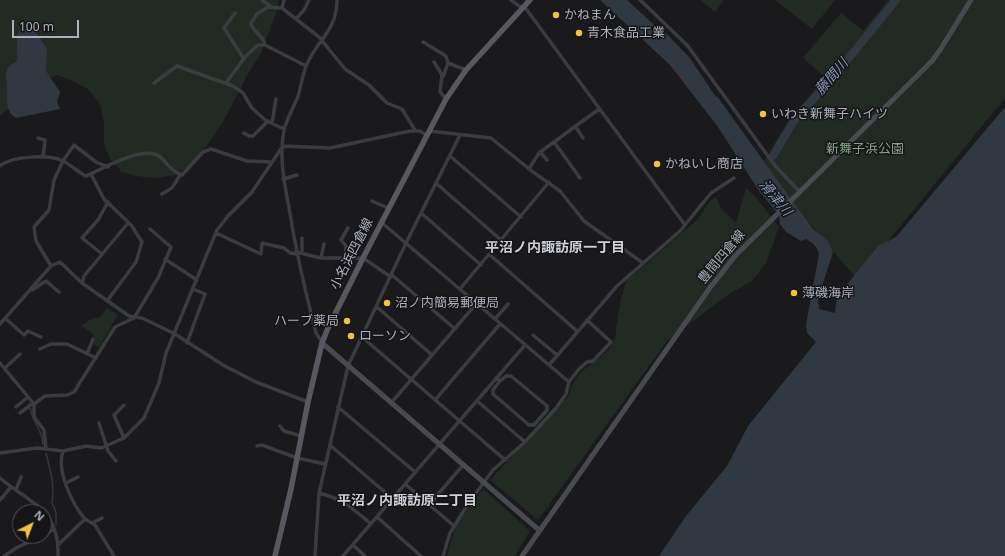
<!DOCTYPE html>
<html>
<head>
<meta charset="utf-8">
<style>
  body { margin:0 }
  #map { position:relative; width:1005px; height:556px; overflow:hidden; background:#1a1a1c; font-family:"Noto Sans",sans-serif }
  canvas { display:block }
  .north { position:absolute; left:12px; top:504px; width:40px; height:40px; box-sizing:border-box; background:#151517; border:1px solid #525359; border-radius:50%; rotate:42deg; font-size:11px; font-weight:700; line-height:16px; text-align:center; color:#adb0bc }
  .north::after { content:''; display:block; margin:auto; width:14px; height:18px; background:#f2c23c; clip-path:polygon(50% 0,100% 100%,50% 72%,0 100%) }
  .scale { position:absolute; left:12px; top:20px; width:67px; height:18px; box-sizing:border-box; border:2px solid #adb0bc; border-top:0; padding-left:5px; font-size:12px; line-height:14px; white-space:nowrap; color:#adb0bc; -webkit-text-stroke:3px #151517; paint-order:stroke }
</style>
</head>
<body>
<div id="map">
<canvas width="1005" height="556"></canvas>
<div class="north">N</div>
<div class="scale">100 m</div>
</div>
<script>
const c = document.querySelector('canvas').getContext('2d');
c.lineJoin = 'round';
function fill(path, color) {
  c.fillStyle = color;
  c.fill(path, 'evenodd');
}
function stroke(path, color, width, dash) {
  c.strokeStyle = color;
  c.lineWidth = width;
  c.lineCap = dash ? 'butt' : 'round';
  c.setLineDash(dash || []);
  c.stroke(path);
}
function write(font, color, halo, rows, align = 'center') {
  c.font = font + ' "Noto Sans","Noto Sans JP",sans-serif';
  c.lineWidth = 3;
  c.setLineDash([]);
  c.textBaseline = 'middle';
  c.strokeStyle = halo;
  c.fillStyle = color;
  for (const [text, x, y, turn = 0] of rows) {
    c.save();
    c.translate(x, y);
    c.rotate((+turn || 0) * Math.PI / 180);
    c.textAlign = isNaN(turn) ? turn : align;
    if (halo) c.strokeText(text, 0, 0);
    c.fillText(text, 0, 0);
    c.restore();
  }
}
fill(new Path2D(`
  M0 0H279L278 8 260 55 249 72 224 120 209 143 189 166 175 175 155 178 136 176 122 172 110 159 104 144V122L100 104 88 89 73 81 57 75 42 80 0 116Z
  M700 0H724L715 12Z
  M775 0H835L812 29Z
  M888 0H1005V98L857 279 761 166 787 123 825 77 803 58 841 13 863 31Z
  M746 188 753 194 779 227 766 263 752 281 726 296 667 341 538 520 490 480 569 395C576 364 601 365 614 341 616 338 616 333 616 329 619 313 620 295 627 280L697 220 710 201 716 197 722 210 736 223Z
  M107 308 118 315 99 348 93 344 95 338 91 332 81 326 93 318H99Z
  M483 489 530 531 515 556H447L455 527Z`), '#222b23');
fill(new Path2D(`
  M600 0H627L662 32 664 31 690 58 716 97 717 96 788 195 814 230 827 240 833 252 818 299 819 309 835 313 837 297 878 246 896 237 1005 107V556H659L686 516 727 466 748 426 816 342 807 333 806 325 819 254C817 246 813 243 806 239L801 241 786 232 780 224 779 215 759 191 718 127 670 65Z
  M28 28 35 31 47 49 46 71 60 92 57 102 60 109 16 118C4 111 8 98 7 86 7 79 4 75 8 68 10 64 14 64 17 61 19 51 14 35 21 29Z`), '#303841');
stroke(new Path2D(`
  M30 408C33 423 42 429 43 444
  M46 453 52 478 53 493 52 503 56 512V525`), '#303841', 1.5);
stroke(new Path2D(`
  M773 156 795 119 831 80 896 0`), '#303841', 8);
stroke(new Path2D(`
  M262 0 270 6
  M511 0 522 8
  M640 0 687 45 776 167 799 191
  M524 6 685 225
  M282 8 284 0
  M235 13 224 28 244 59
  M296 19 304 10 309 0
  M423 42 446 56 448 63 466 70
  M265 45C264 35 252 32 251 23L257 14 268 7 282 8 319 37 345 69 369 85 387 103 402 109 415 130
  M434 62 442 75 440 92 446 99
  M443 77 448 63
  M154 83 177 66 233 86 243 93 252 108 265 120 284 129
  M226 83 245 57 258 45H265L306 66
  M272 123 276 99
  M575 126 583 138
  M429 131 491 138 533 172 560 191 584 221 643 263
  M244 133 249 136H253L268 121
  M38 138 45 140V142L43 157
  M554 142 580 178
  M540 152 547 160
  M450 156 521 217
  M0 166C12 156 49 154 63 161 71 165 78 172 86 176 102 169 143 145 159 156 167 162 171 172 182 175L203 152 211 149 247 161 272 162
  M529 169 539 153 599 109
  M91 174 104 199 131 225 142 242 136 262 107 301
  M283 179 297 175
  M437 184 501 240
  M162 194 172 188 180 175
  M372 201 388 208
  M421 213 481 265
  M381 222 569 382
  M216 233 261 254 262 243 284 248 290 253 296 254
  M296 252 321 258H363L391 277
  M302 252V238
  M102 254 82 238 98 220 108 202
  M490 255 577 331
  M321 258 324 244
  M165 259 197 280
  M345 259 346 246 341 240 348 228
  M51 266 36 241 34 227 49 210 54 180 63 161 74 145 96 162 108 167
  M392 275 455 329
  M82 283 84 276 128 223
  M460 289 549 182
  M32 290 46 281 59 292
  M377 307 432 355
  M6 319 24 335 28 331 41 337
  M495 319 508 304
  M0 324 51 266 60 262 82 283 129 316 142 318 175 334 223 365 256 382 308 402
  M533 335 557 355
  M362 337 505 460
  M322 342 316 333C305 291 296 251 289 208 284 182 279 156 284 130 287 118 294 107 298 96 301 87 303 72 307 64 318 39 337 30 337 0
  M187 343 205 294 193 289
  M40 349 51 344H67L96 358
  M87 354 93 339
  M0 363 34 404 45 396 67 395 74 392 115 327 134 318 158 278 171 247 150 229
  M549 365 617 286 680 231 711 193 734 178
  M5 368 20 354
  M496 378 500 381 493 390V394L529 425H534L547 410V406L511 376H506L500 381
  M435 400 500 324
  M477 401 525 442
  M391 403 476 304
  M34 404V417L44 430 46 449
  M124 405 114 415 124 438
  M16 407 28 397
  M338 407 415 472
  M20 413 33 403
  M99 423 108 451 116 461
  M280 426 284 431 301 436
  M257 446 262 445 297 458 325 464
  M331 446 393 499
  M0 453 37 448 63 451
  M0 478C30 503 60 510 58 556
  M66 483 78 477
  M405 484 454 526
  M16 490 21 477
  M319 493C341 498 355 510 371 524
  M0 500 11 487
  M429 505 463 465
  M377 517 421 556
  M85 519C72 504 56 470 63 451L86 446 101 448 124 438 144 418 159 383 166 353 217 230 228 216 252 192 283 146 330 148 410 131H420L426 135
  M92 523 102 518
  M44 535 54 529
  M58 545 85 519 95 525 114 556
  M353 545 365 556
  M4 556 18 547 42 536
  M315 556 319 493 348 366 406 243 460 135
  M343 556 525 345
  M443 556 450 533 468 504 493 470 525 442 556 408 566 394 569 382 579 369 587 362 593 361 611 342 587 320`), '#3b3c41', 3.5);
stroke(new Path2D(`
  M322 343 539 530
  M522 556 709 289 735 256 932 61 940 50 971 0`), '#494a51', 5);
stroke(new Path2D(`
  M275 556 291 489 308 402 322 343 328 328 363 258 446 99 466 70 530 0`), '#575860', 5.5);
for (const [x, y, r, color] of [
  [556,15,4,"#f2c23c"],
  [579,33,4,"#f2c23c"],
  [763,114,4,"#f2c23c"],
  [657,164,4,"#f2c23c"],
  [794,293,4,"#f2c23c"],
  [387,303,4,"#f2c23c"],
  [347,321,4,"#f2c23c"],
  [351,336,4,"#f2c23c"]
]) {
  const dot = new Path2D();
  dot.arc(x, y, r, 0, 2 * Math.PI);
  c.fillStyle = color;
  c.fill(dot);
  stroke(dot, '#151517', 1.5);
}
write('13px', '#adb0bc', '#151517', [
  ["かねまん",564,15],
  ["青木食品工業",587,33],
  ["いわき新舞子ハイツ",771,114],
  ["かねいし商店",665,164],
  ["薄磯海岸",802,293],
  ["沼ノ内簡易郵便局",395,303],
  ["ハーブ薬局",339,321,"right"],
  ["ローソン",359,336]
], 'left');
write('13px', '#84a688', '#151517', [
  ["新舞子浜公園",865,149]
]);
write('13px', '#adb0bc', '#151517', [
  ["小名浜四倉線",352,254,-63],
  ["豊間四倉線",722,257,-50]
]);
write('italic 14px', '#849bb6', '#151517', [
  ["藤間川",832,77,-49],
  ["滑津川",775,198,50]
]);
write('bold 14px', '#ced0d8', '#151517', [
  ["平沼ノ内諏訪原一丁目",555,248],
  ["平沼ノ内諏訪原二丁目",407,501]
]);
</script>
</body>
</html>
